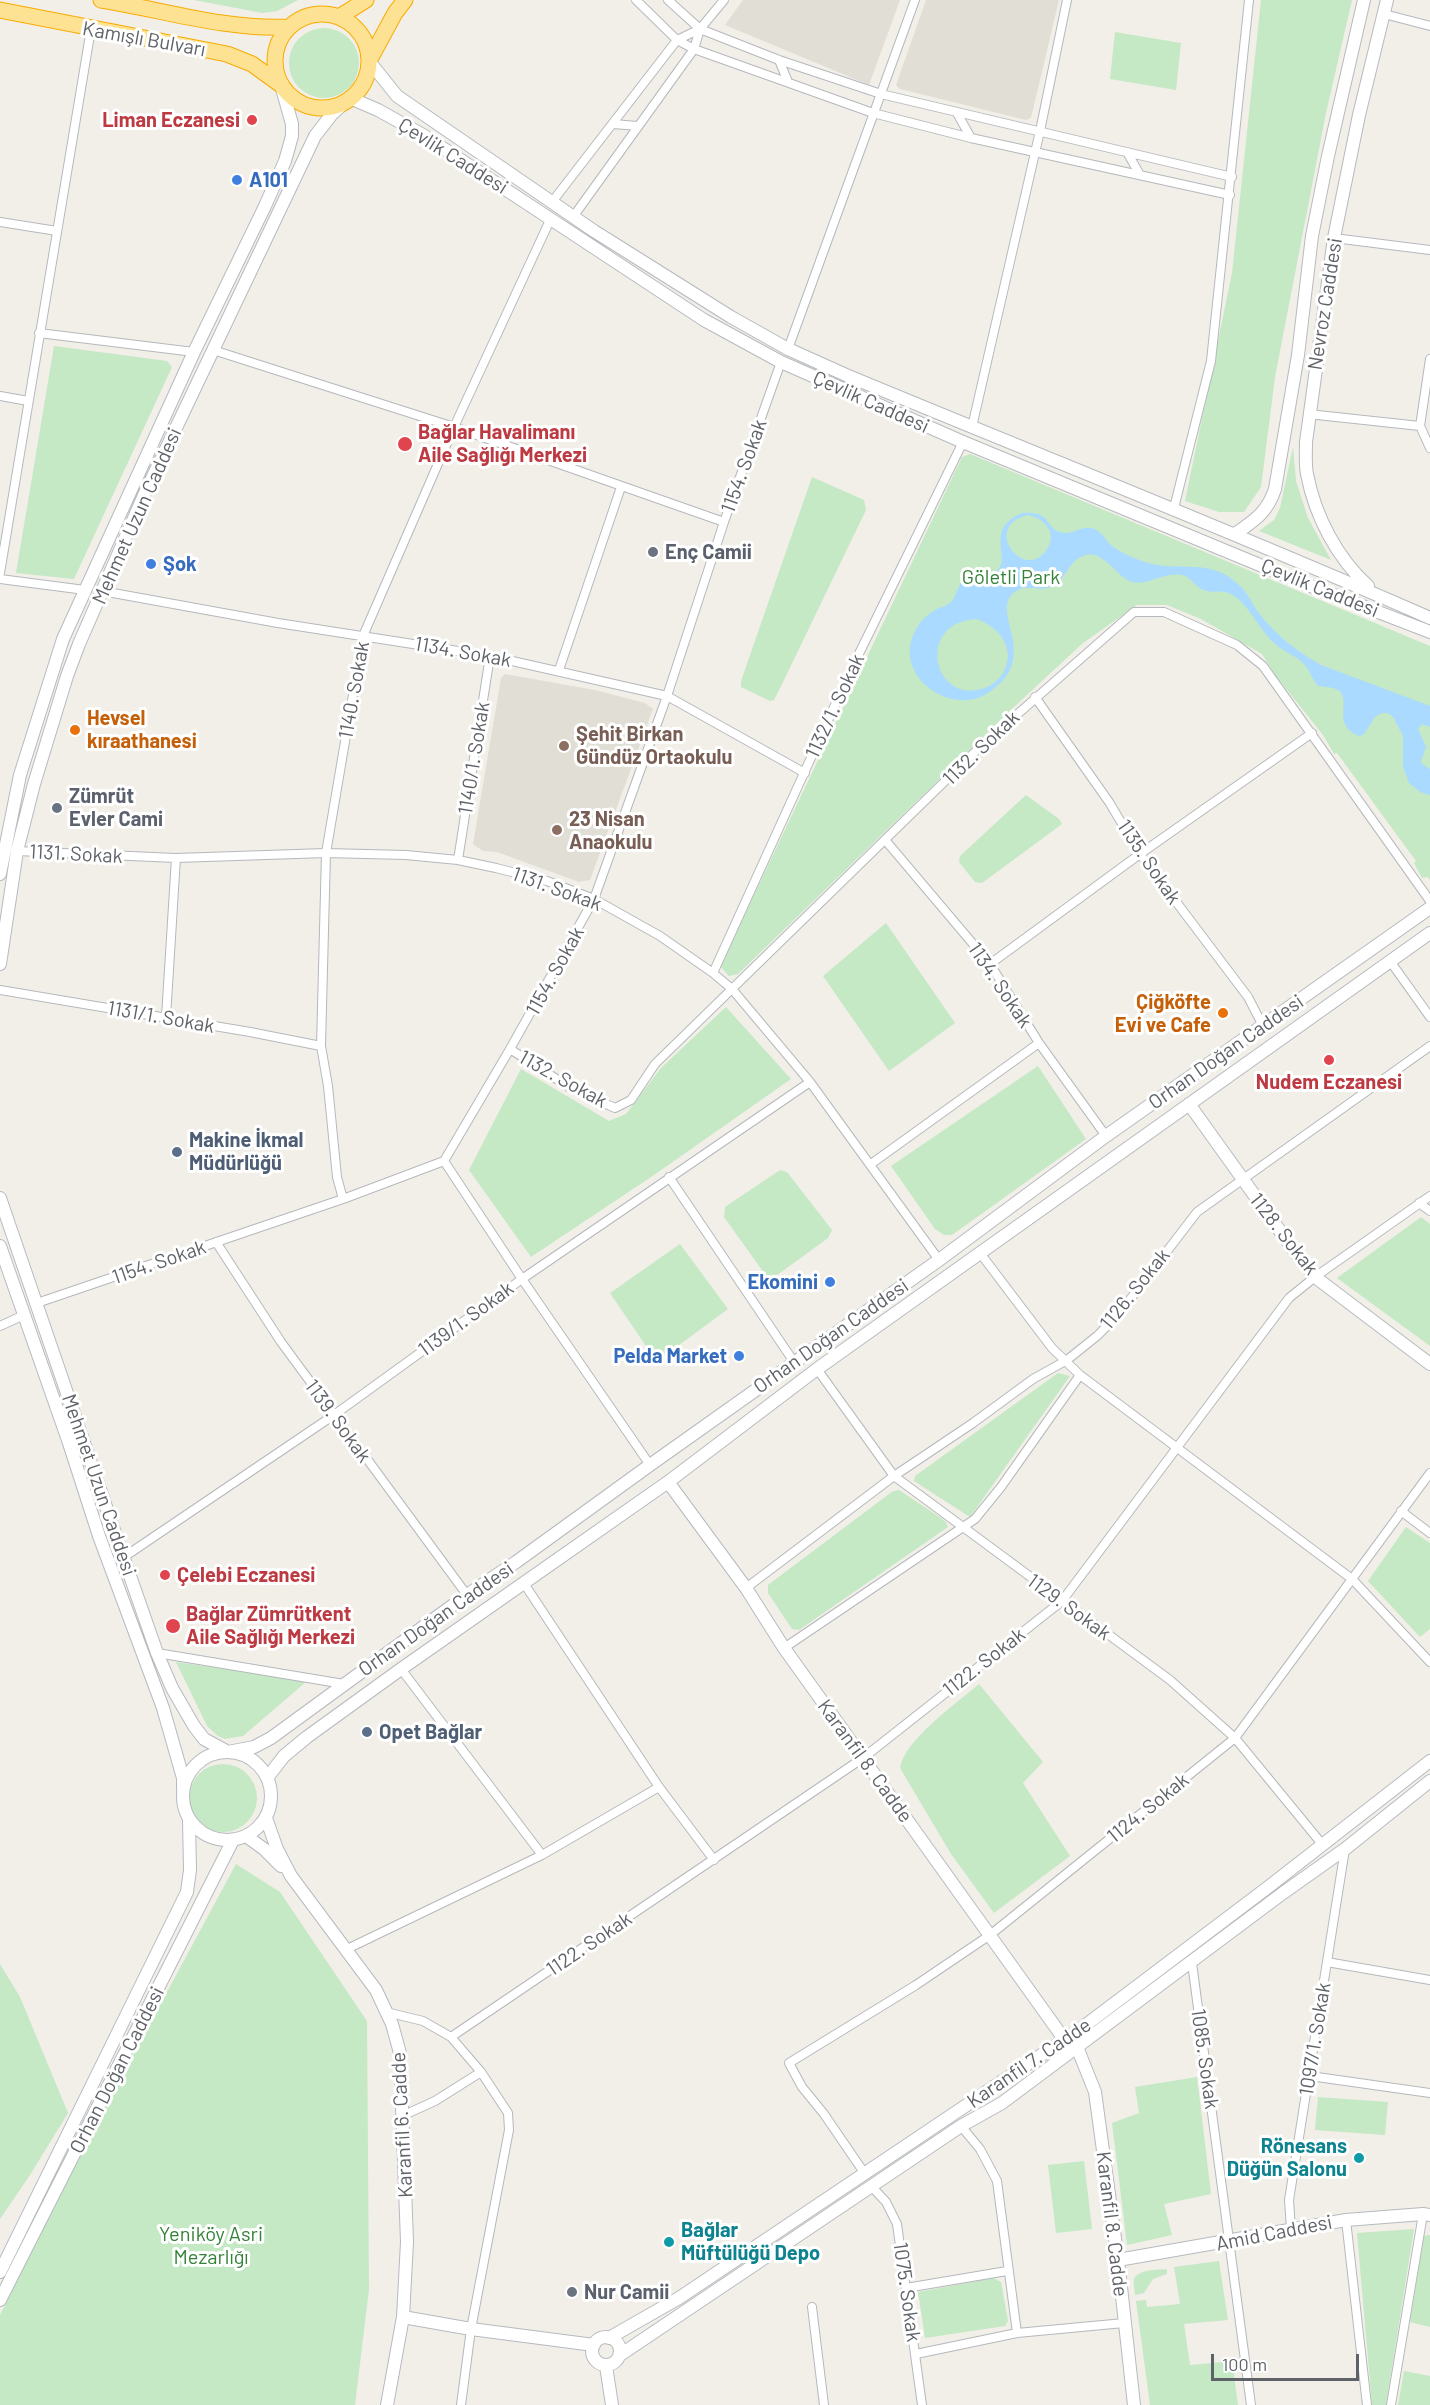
<!DOCTYPE html>
<html>
<head>
<meta charset="utf-8">
<style>
  body { margin:0 }
  #map { position:relative; width:1430px; height:2405px; overflow:hidden; background:#f1efe8; font-family:Barlow,sans-serif }
  canvas { display:block }
  .scale { position:absolute; left:1211px; top:2354px; width:148px; height:27px; box-sizing:border-box; border:3px solid #5f6368; border-top:0; padding-left:8px; font-size:18px; line-height:21px; white-space:nowrap; color:#5f6368; -webkit-text-stroke:4px #fff; paint-order:stroke }
</style>
</head>
<body>
<div id="map">
<canvas width="1430" height="2405"></canvas>
<div class="scale">100 m</div>
</div>
<script>
const c = document.querySelector('canvas').getContext('2d');
c.lineJoin = 'round';
function fill(path, color) {
  c.fillStyle = color;
  c.fill(path, 'evenodd');
}
function stroke(path, color, width, dash) {
  c.strokeStyle = color;
  c.lineWidth = width;
  c.lineCap = dash ? 'butt' : 'round';
  c.setLineDash(dash || []);
  c.stroke(path);
}
function write(font, color, halo, rows, align = 'center') {
  c.font = font + ' Barlow,sans-serif';
  c.lineWidth = 6;
  c.setLineDash([]);
  c.textBaseline = 'middle';
  c.strokeStyle = halo;
  c.fillStyle = color;
  for (const [text, x, y, turn = 0] of rows) {
    c.save();
    c.translate(x, y);
    c.rotate((+turn || 0) * Math.PI / 180);
    c.textAlign = isNaN(turn) ? turn : align;
    if (halo) c.strokeText(text, 0, 0);
    c.fillText(text, 0, 0);
    c.restore();
  }
}
fill(new Path2D(`
  M743 0H900L869 85 725 25Z
  M926 0H1059L1031 118 1026 120 900 89 896 85Z
  M505 674 595 690 645 703 653 709 590 880 579 882 497 852 483 851 473 844 501 678Z`), '#e1ded6');
fill(new Path2D(`
  M194 0H298L277 11 262 13Z
  M1261 0H1352L1326 113 1275 377 1261 487 1244 512H1219L1185 501 1232 273Z
  M289 63a35 35 0 1 1 70 0a35 35 0 1 1-70 0Z
  M1115 32 1181 43 1176 90 1110 79Z
  M54 346 167 361 172 367 74 579 16 573Z
  M1293 447 1296 481 1308 518 1331 560 1259 531 1274 520 1280 508Z
  M970 454 1430 646V880L1428 877 1422 878 1414 863 1416 861 1337 753 1334 754 1323 735 1276 676 1262 654 1201 619 1167 605H1137L1083 643 1014 707 738 974 729 976 721 967 724 958 962 457Z
  M812 477 864 500 866 510 784 680 774 700 770 701 741 687V681Z
  M1026 795 1059 819 1062 824 982 883 975 882 959 862 960 856Z
  M886 923 955 1023 889 1071 823 976Z
  M726 1007 791 1079 654 1175 531 1257 469 1170 521 1069 609 1121 626 1114 661 1068Z
  M1038 1066 1086 1139 952 1235H944L935 1229 891 1166Z
  M780 1170 787 1172 832 1230 828 1238 773 1278 767 1277 724 1217 725 1207Z
  M1421 1217 1430 1224V1346L1337 1278Z
  M680 1244 728 1309 660 1359 652 1355 610 1293Z
  M1058 1373 1070 1376 970 1517 914 1481 915 1476Z
  M899 1490 941 1518 946 1522 948 1527 799 1630 792 1629 768 1593V1585L893 1491Z
  M1406 1527 1430 1543V1629L1420 1637 1368 1581Z
  M176 1662 307 1681 243 1736 225 1739 218 1736 207 1726Z
  M979 1684 1043 1762 1023 1783 1070 1856 994 1913 951 1854 900 1768C904 1740 957 1703 979 1684Z
  M189 1798a34 34 0 1 1 68 0a34 34 0 1 1-68 0Z
  M236 1864 280 1892 367 2021 369 2289 355 2405H0V2315L76 2161Z
  M0 1964 20 1997 68 2113 30 2175 0 2219Z
  M1197 2077 1211 2194 1164 2204 1172 2235 1127 2245 1112 2123 1139 2113 1135 2087Z
  M1318 2097 1388 2102 1385 2135 1315 2130Z
  M1084 2161 1092 2229 1056 2233 1048 2165Z
  M1414 2229 1386 2405H1372L1357 2233Z
  M1430 2235V2327L1410 2322 1424 2236Z
  M1219 2261 1228 2320 1184 2324 1190 2365 1232 2361 1238 2405H1150L1136 2301 1146 2300 1147 2307 1180 2304 1174 2267Z
  M1167 2269V2274L1153 2279 1144 2293 1135 2295C1135 2291 1133 2284 1134 2280 1136 2269 1159 2270 1167 2269Z
  M993 2278 1001 2282 1008 2321 1005 2326 925 2338 918 2292Z
  M1404 2371 1430 2376V2405H1398Z`), '#c5e8c5');
fill(new Path2D(`
  M1022 513C1052 511 1044 527 1060 532 1072 536 1080 526 1091 528 1102 530 1105 540 1112 546 1120 552 1135 559 1145 562 1176 573 1211 556 1240 586 1248 593 1252 604 1258 612 1275 635 1297 651 1321 665L1430 706V727L1422 724 1418 729 1426 747 1421 761 1422 764 1430 769V795L1420 792 1409 783 1403 767V736L1393 717 1388 713H1382L1375 717 1364 734 1359 736C1330 724 1353 701 1338 690 1333 687 1324 687 1318 686 1312 679 1310 670 1303 663 1295 655 1282 651 1273 642 1258 628 1249 604 1231 594 1221 589 1213 594 1204 590 1195 587 1191 577 1182 575 1164 572 1147 586 1132 582 1116 577 1105 551 1086 555 1069 559 1067 578 1053 586 1043 591 1032 587 1022 588 979 606 1048 654 988 693 953 716 898 680 912 638 917 624 925 615 939 608 943 607 948 605 951 602 958 594 957 584 967 575 974 575 984 577 991 574 1019 565 979 531 1022 513ZM1028 515C1044 518 1058 533 1047 549 1025 584 980 526 1028 515ZM977 619C999 627 1017 649 1003 673 998 681 990 687 981 689 933 703 915 622 977 619Z`), '#aadaff');
const street = new Path2D(`
  M636 0 677 40 694 49 873 113 971 138 1230 195
  M668 0 700 29 779 60 881 94 1232 177
  M1384 14 1430 26
  M779 60 788 82
  M957 113 971 138
  M614 124 637 126
  M1127 152 1140 175
  M552 202 677 40 700 29
  M573 217 694 49 700 29 724 0
  M0 222 57 231
  M1334 238 1430 250
  M39 333 194 352
  M788 349 915 0
  M213 350 454 427 724 522
  M1430 359 1420 426 1430 448
  M0 396 28 401
  M1308 414 1420 426
  M972 427 1040 131 1067 0
  M1174 508 1211 361 1249 0
  M0 573 91 29
  M0 579 85 590
  M102 591 278 623 490 656 667 696 805 773
  M559 670 621 487
  M1035 697 1109 802 1140 854 1248 997 1263 1026
  M886 841 990 964 1039 1043 1106 1136
  M17 851 176 858 326 853 406 855 458 860 496 868 547 881 594 899 660 936 713 973 732 989 810 1082 939 1260
  M458 860 490 656
  M1390 961 1430 1017
  M990 964 1140 854 1312 733
  M713 973 850 672 963 442
  M0 990 250 1032 321 1046
  M166 1017 176 858
  M510 1049 569 1087 615 1108 631 1100 655 1064 980 747 1134 612H1164L1237 645 1263 666 1430 901
  M444 1161 522 1279 650 1465
  M871 1164 1039 1043
  M669 1177 794 1362
  M343 1199 337 1177 328 1086 321 1046 326 853 363 636 454 427 551 218
  M1419 1203 1430 1211
  M216 1242 281 1342 467 1595
  M980 1253 1052 1348 1080 1375 1352 1579 1430 1662
  M37 1303 343 1199 444 1161 510 1049 594 899 667 696 724 522 781 362
  M0 1326 24 1315
  M817 1369 894 1476 1170 1680 1235 1738 1322 1844
  M1401 1511 1430 1533
  M124 1557 334 1415 522 1279 810 1082
  M523 1582 659 1787 714 1860
  M746 1588 894 1476 973 1423 1033 1379 1067 1360 1097 1336 1119 1314 1197 1212 1430 1046
  M784 1648 975 1519 1001 1487 1080 1375
  M157 1653 344 1684
  M401 1669 542 1855
  M345 1950 542 1855 659 1787
  M1327 1962 1430 1980
  M1192 1963 1251 2405
  M386 2012 423 2021 451 2037 481 2072 508 2113 509 2130 471 2329 461 2405
  M451 2037 863 1758 1062 1601 1289 1298 1315 1277 1430 1196
  M1310 2076 1430 2093
  M402 2116 435 2101 481 2072
  M961 2126 980 2149 997 2181 1017 2333
  M865 2174 824 2114 802 2087 789 2063 916 1985 990 1935 1235 1738 1430 1473
  M872 2187 886 2202 897 2224 922 2405
  M1346 2220 1367 2405
  M1291 2229 1289 2200 1345 1849
  M906 2288 1007 2271
  M812 2307 824 2405
  M916 2354 1017 2333 1124 2323
  M1391 2405 1423 2214`);
const secondary = new Path2D(`
  M369 61 397 96 594 231 731 317 788 349 846 375C1041 456 1237 533 1430 618
  M1235 534C1255 520 1267 513 1275 489L1298 355 1312 236 1328 156 1364 0
  M1368 586C1337 558 1315 516 1307 474 1305 464 1306 452 1306 442L1334 238 1359 115 1387 0
  M0 874 20 775 63 639 194 352 265 206 285 161 292 136V124L281 85
  M0 964 17 851 34 784 67 676 79 644 145 493 315 136 332 114 350 98 378 110 423 135 704 320 781 362 963 442 1308 585 1430 632
  M1189 1104 1295 1252 1315 1277 1430 1364
  M0 1198 114 1530 157 1653 172 1688 194 1726 204 1739 228 1752 254 1747 271 1738 467 1595 516 1562 650 1465 939 1260 1106 1136 1430 908
  M0 1246 69 1443 99 1536 163 1708 183 1778V1789
  M668 1482 746 1588 784 1648 1064 2039
  M183 1796a44 44 0 1 1 88 0a44 44 0 1 1-88 0Z
  M267 1778 284 1756 307 1737 401 1669 668 1482 817 1369 1430 933
  M266 1818 277 1849 291 1876 376 1990 392 2024 400 2053 407 2242 403 2317 387 2405
  M246 1836 264 1849 281 1866
  M1077 2047 1095 2092 1118 2260 1134 2405
  M1118 2260 1346 2220 1423 2214 1430 2215
  M0 2272 187 1892 190 1870 189 1820
  M0 2300 233 1840
  M403 2317 471 2329 594 2345
  M592 2351a14 14 0 1 1 28 0a14 14 0 1 1-28 0Z
  M609 2338 679 2298 1083 2027 1267 1888 1430 1761
  M620 2355 961 2126 1002 2103 1283 1893 1345 1849 1430 1781
  M606 2366 612 2405`);
const highway = new Path2D(`
  M101 0C164 10 225 30 289 27
  M0 10 227 54 252 64 281 85
  M275 61a47 47 0 1 1 94 0a47 47 0 1 1-94 0Z
  M339 17 366 0
  M369 61 395 13 405 0`);
stroke(street, '#b5b8bc', 10);
stroke(secondary, '#b6babf', 14);
stroke(highway, '#f9ab00', 17);
stroke(street, '#fff', 8);
stroke(secondary, '#fff', 12);
stroke(highway, '#fde293', 15);
for (const [x, y, r, color] of [
  [252,120,6,"#e0444e"],
  [237,180,6,"#3f7fe0"],
  [405,444,8,"#e0444e"],
  [653,552,6,"#6b7280"],
  [151,564,6,"#3f7fe0"],
  [75,730,6,"#e8710a"],
  [564,746,6,"#8d6e63"],
  [57,808,6,"#6b7280"],
  [557,830,6,"#8d6e63"],
  [1223,1013,6,"#e8710a"],
  [1329,1060,6,"#e0444e"],
  [177,1152,6,"#5c6f8a"],
  [830,1282,6,"#3f7fe0"],
  [739,1356,6,"#3f7fe0"],
  [165,1575,6,"#e0444e"],
  [173,1626,8,"#e0444e"],
  [367,1732,6,"#5c6f8a"],
  [1359,2158,6,"#0f9aa8"],
  [669,2242,6,"#0f9aa8"],
  [572,2292,6,"#6b7280"]
]) {
  const dot = new Path2D();
  dot.arc(x, y, r, 0, 2 * Math.PI);
  c.fillStyle = color;
  c.fill(dot);
  stroke(dot, '#fff', 2);
}
write('20px', '#5f6368', '#fff', [
  ["Kamışlı Bulvarı",144,39,10],
  ["Çevlik Caddesi",453,156,32],
  ["Nevroz Caddesi",1325,304,-81],
  ["Çevlik Caddesi",871,402,24],
  ["1154. Sokak",744,466,-70],
  ["Mehmet Uzun Caddesi",137,516,-66],
  ["Çevlik Caddesi",1320,588,22],
  ["1134. Sokak",463,652,10],
  ["1140. Sokak",354,690,-80],
  ["1132/1. Sokak",835,706,-65],
  ["1132. Sokak",981,748,-44],
  ["1140/1. Sokak",474,758,-81],
  ["1131. Sokak",76,854,3],
  ["1135. Sokak",1149,862,56],
  ["1131. Sokak",557,889,20],
  ["1154. Sokak",555,971,-61],
  ["1134. Sokak",1000,985,56],
  ["1131/1. Sokak",161,1017,10],
  ["Orhan Doğan Caddesi",1226,1052,-35],
  ["1132. Sokak",563,1079,29],
  ["1128. Sokak",1284,1234,52],
  ["1154. Sokak",159,1262,-19],
  ["1126. Sokak",1135,1289,-51],
  ["1139/1. Sokak",466,1319,-36],
  ["Orhan Doğan Caddesi",831,1336,-35],
  ["1139. Sokak",338,1421,54],
  ["Mehmet Uzun Caddesi",99,1485,71],
  ["1129. Sokak",1069,1607,36],
  ["Orhan Doğan Caddesi",436,1619,-35],
  ["1122. Sokak",984,1662,-38],
  ["Karanfil 8. Cadde",865,1761,54],
  ["1124. Sokak",1148,1808,-39],
  ["1122. Sokak",589,1944,-34],
  ["1097/1. Sokak",1315,2039,-81],
  ["1085. Sokak",1205,2059,82],
  ["Karanfil 7. Cadde",1029,2063,-34],
  ["Orhan Doğan Caddesi",117,2070,-63],
  ["Karanfil 6. Cadde",402,2125,-93],
  ["Karanfil 8. Cadde",1112,2224,83],
  ["Amid Caddesi",1274,2233,-11],
  ["1075. Sokak",907,2292,82]
]);
write('bold 20px', '#be3a42', '#fff', [
  ["Liman Eczanesi",240,120,"right"],
  ["Bağlar Havalimanı",418,432],
  ["Aile Sağlığı Merkezi",418,455],
  ["Nudem Eczanesi",1329,1082,"center"],
  ["Çelebi Eczanesi",177,1575],
  ["Bağlar Zümrütkent",186,1614],
  ["Aile Sağlığı Merkezi",186,1637]
], 'left');
write('bold 20px', '#366cbe', '#fff', [
  ["A101",249,180],
  ["Şok",163,564],
  ["Ekomini",818,1282,"right"],
  ["Pelda Market",727,1356,"right"]
], 'left');
write('bold 20px', '#5b616d', '#fff', [
  ["Enç Camii",665,552],
  ["Zümrüt",69,796],
  ["Evler Cami",69,819],
  ["Nur Camii",584,2292]
], 'left');
write('20px', '#348238', '#fff', [
  ["Göletli Park",1011,577],
  ["Yeniköy Asri",211,2234],
  ["Mezarlığı",211,2257]
]);
write('bold 20px', '#c56008', '#fff', [
  ["Hevsel",87,718],
  ["kıraathanesi",87,741],
  ["Çiğköfte",1211,1002,"right"],
  ["Evi ve Cafe",1211,1025,"right"]
], 'left');
write('bold 20px', '#785e54', '#fff', [
  ["Şehit Birkan",576,734],
  ["Gündüz Ortaokulu",576,757],
  ["23 Nisan",569,819],
  ["Anaokulu",569,842]
], 'left');
write('bold 20px', '#4e5e75', '#fff', [
  ["Makine İkmal",189,1140],
  ["Müdürlüğü",189,1163],
  ["Opet Bağlar",379,1732]
], 'left');
write('bold 20px', '#0d838f', '#fff', [
  ["Rönesans",1347,2146],
  ["Düğün Salonu",1347,2169],
  ["Bağlar",681,2230,"left"],
  ["Müftülüğü Depo",681,2253,"left"]
], 'right');
</script>
</body>
</html>
